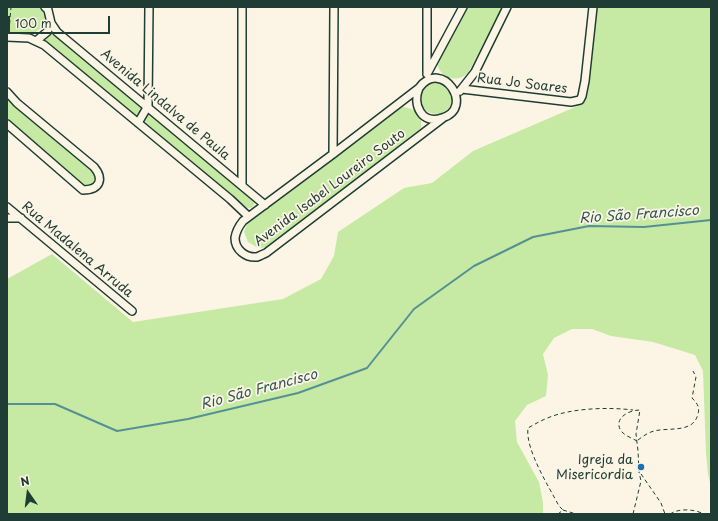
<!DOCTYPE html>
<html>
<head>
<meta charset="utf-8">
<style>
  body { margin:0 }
  #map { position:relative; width:718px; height:521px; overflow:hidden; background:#fcf5e5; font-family:"Playpen Sans",sans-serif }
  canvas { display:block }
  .frame { position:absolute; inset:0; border:8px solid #1f3d34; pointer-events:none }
  .north { position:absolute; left:8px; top:473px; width:40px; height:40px; -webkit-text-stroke:3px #fcf5e5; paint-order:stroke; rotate:346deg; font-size:11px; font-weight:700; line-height:16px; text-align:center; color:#1f3d34 }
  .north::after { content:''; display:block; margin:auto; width:14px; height:18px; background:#1f3d34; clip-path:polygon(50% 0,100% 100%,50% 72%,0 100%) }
  .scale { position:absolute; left:8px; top:16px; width:102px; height:18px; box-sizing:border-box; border:2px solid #1f3d34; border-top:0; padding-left:5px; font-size:12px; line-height:14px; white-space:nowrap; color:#1f3d34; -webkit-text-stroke:3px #fcf5e5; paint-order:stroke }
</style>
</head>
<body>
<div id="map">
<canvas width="718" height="521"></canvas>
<div class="frame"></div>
<div class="north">N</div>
<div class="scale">100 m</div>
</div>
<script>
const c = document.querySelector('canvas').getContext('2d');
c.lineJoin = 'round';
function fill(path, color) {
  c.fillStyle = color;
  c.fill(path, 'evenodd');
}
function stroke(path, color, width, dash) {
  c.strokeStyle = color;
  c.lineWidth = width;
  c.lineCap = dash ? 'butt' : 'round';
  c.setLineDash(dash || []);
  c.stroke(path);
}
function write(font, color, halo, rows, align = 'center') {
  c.font = font + ' "Playpen Sans",sans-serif';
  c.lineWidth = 3.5;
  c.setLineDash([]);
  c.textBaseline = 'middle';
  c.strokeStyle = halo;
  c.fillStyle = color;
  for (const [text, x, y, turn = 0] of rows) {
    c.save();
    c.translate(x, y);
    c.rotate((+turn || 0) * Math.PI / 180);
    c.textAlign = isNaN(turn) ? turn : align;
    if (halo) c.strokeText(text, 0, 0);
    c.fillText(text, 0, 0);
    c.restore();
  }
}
fill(new Path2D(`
  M7 7H40L45 16 43 27 34 33 7 34Z
  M467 7H503L468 73C457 83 441 79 437 64Z
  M596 7H711V487L708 474 706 453 703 371 695 355 653 342 611 336 592 329H572L554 338 543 354 548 375 546 396 527 405 515 421 517 442 539 482 543 502V514H7V279L52 254 133 322 283 299 321 279 334 256 338 232 404 188 432 183 473 151 582 104 584 100Z
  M52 32 142 106 143 108 137 120 43 41 49 36Z
  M420 98a16 16 0 1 1 32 0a16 16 0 1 1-32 0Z
  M7 97 14 105 95 173C97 181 92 186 84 186L7 119Z
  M403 107C415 108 423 116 421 128L269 247 258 248 248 242 244 232 248 221 400 108Z
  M150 112 254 200C256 206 251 210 246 207L143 122 147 113Z`), '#c6eaa3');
stroke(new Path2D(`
  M7 404H55L117 431 188 419 298 393 367 368 414 309 474 266 533 237 589 226 644 227 711 220`), '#559095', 2);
const minor = new Path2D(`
  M45 7 48 10 51 23 57 32 265 205
  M242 7V185
  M7 37 29 38 44 45 230 199 248 216
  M36 41 47 32 51 23
  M427 72V7
  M427 74 463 7
  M419 88C412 105 422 125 442 118 476 108 442 57 419 88L333 154 243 221C239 226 236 231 235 238 235 250 246 258 257 257 260 256 263 254 266 253L443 118
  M462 89 571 102 580 100 582 96 585 81 593 7
  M460 91 475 72 507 7
  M7 92 17 103 94 167C104 179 100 190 83 190L7 124
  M138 123 148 106 149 7
  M333 154 334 7
  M7 207 132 311
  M7 218H21`);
stroke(minor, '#1f3d34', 10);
stroke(new Path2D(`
  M9 31 11 7
  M638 440C642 437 646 434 651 432 666 426 693 435 698 414 700 407 697 403 692 398L696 377 693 371
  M637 441C632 438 625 436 621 431 613 418 629 410 640 410L636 434 638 451 639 471 661 503 665 514
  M563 510 576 514
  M558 514 563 510 559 506C549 487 525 449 528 428 535 424 542 420 550 417 573 408 609 407 633 410
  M633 514 641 481 639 472
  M670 514C679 508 694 509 704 514`), '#1f3d34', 1, [4, 3]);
stroke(minor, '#fcf5e5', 7);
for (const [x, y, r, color] of [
  [641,467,4,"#1f6fb2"]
]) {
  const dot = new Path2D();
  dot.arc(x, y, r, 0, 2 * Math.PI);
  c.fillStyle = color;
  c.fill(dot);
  stroke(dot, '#fcf5e5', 1.5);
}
write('13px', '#1f3d34', '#fcf5e5', [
  ["Rua Jo Soares",522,84,7],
  ["Avenida Lindalva de Paula",165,105,40],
  ["Avenida Isabel Loureiro Souto",330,188,-37],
  ["Rua Madalena Arruda",77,250,40]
]);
write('13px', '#1f3d34', '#fcf5e5', [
  ["Igreja da",633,460],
  ["Misericordia",633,475]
], 'right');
write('italic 14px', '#315954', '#fcf5e5', [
  ["Rio São Francisco",639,215,-4],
  ["Rio São Francisco",259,390,-15]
]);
</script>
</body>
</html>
